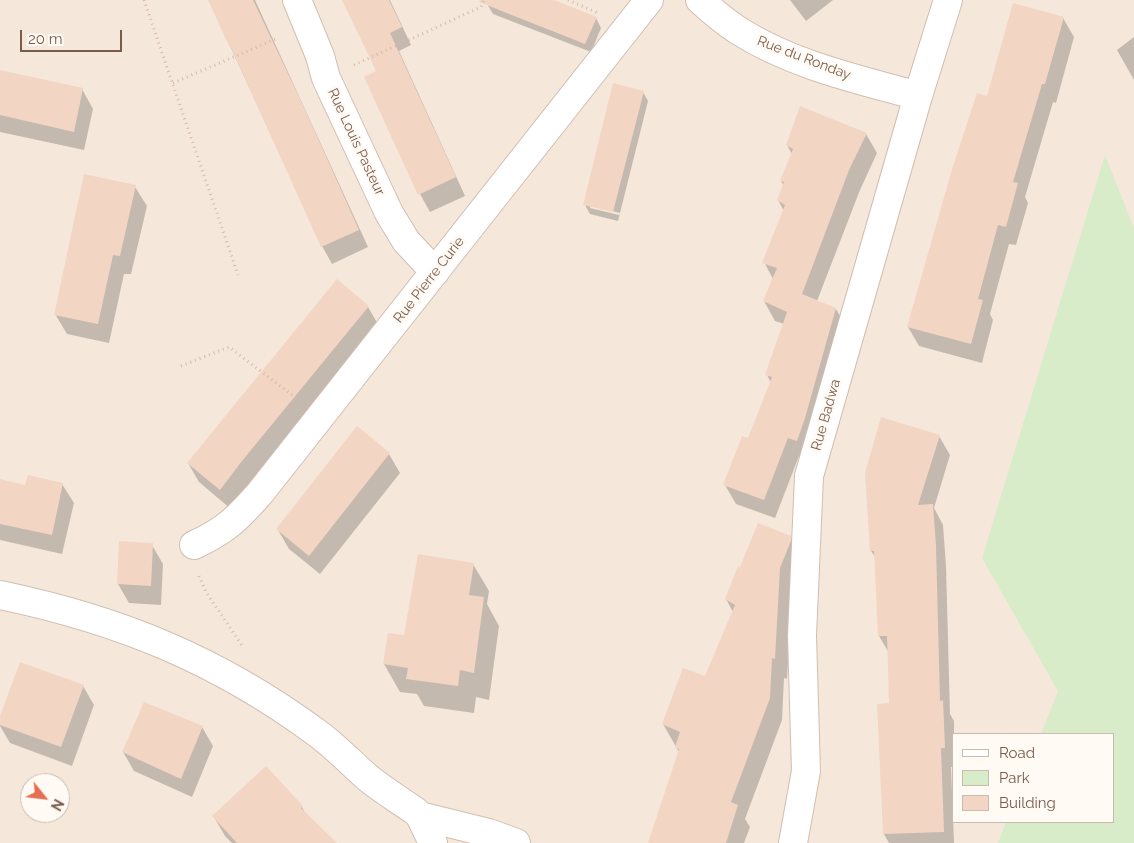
<!DOCTYPE html>
<html>
<head>
<meta charset="utf-8">
<style>
  body { margin:0 }
  #map { position:relative; width:1134px; height:843px; overflow:hidden; background:#fdf6ec; font-family:Raleway,sans-serif }
  canvas { display:block }
  .legend { position:absolute; left:952px; top:733px; width:162px; height:90px; box-sizing:border-box; background:#fffaf3; border:1px solid #cabbb1; margin:0; padding:6px 9px; list-style:none; font-size:15px; color:#7a5c4d }
  .legend li { display:flex; align-items:center; gap:10px; height:25px }
  .legend b { width:25px; border:1px solid #cabbb1 }
  .north { position:absolute; left:20px; top:773px; width:50px; height:50px; box-sizing:border-box; background:#fffaf3; border:1px solid #cabbb1; border-radius:50%; rotate:119deg; font-size:14px; font-weight:700; line-height:20px; text-align:center; color:#7a5c4d }
  .north::after { content:''; display:block; margin:auto; width:18px; height:22px; background:#e76f51; clip-path:polygon(50% 0,100% 100%,50% 72%,0 100%) }
  .scale { position:absolute; left:20px; top:30px; width:102px; height:22px; box-sizing:border-box; border:2px solid #7a5c4d; border-top:0; padding-left:6px; font-size:15px; line-height:18px; white-space:nowrap; color:#7a5c4d; -webkit-text-stroke:4px #fffaf3; paint-order:stroke }
</style>
</head>
<body>
<div id="map">
<canvas width="1134" height="843"></canvas>
<ul class="legend">
<li><b style="height:6px;background:#fff"></b>Road</li>
<li><b style="height:14px;background:#d8ecc9"></b>Park</li>
<li><b style="height:14px;background:#f3d5c3"></b>Building</li>
</ul>
<div class="north">N</div>
<div class="scale">20 m</div>
</div>
<script>
const c = document.querySelector('canvas').getContext('2d');
c.lineJoin = 'round';
function fill(path, color) {
  c.fillStyle = color;
  c.fill(path, 'evenodd');
}
function stroke(path, color, width, dash) {
  c.strokeStyle = color;
  c.lineWidth = width;
  c.lineCap = dash ? 'butt' : 'round';
  c.setLineDash(dash || []);
  c.stroke(path);
}
function write(font, color, halo, rows, align = 'center') {
  c.font = font + ' Raleway,sans-serif';
  c.lineWidth = 5;
  c.setLineDash([]);
  c.textBaseline = 'middle';
  c.strokeStyle = halo;
  c.fillStyle = color;
  for (const [text, x, y, turn = 0] of rows) {
    c.save();
    c.translate(x, y);
    c.rotate((+turn || 0) * Math.PI / 180);
    c.textAlign = isNaN(turn) ? turn : align;
    if (halo) c.strokeText(text, 0, 0);
    c.fillText(text, 0, 0);
    c.restore();
  }
}
fill(new Path2D(`
  M0 0H1134V843H0ZM953 734H1113V822H953ZM30 783H60V813H30Z`), '#f5e8da');
fill(new Path2D(`
  M1105 155 1134 228V843H998L1006 822H1113V734H1041L1058 691 982 558Z`), '#d8ecc9');
fill(new Path2D(`
  M209 0H255L368 247 332 264 322 246Z
  M344 0H390L411 45 399 51 465 196 430 212 420 194 378 72Z
  M489 0H551L596 18 601 28 591 52 493 14 487 4Z
  M790 0H833L806 21Z
  M1063 18 1074 37 1056 103 1053 102 1025 197 1028 203 1016 245 1009 244 990 314 993 320 982 363 919 346 908 327 987 97Z
  M1134 37V80L1117 50Z
  M0 71 82 89 93 109 84 150 0 132Z
  M643 92 648 101 618 221 590 214 585 205ZM590 205 620 213 619 215 590 208Z
  M866 134 877 153 860 190 817 301 836 309 847 328 807 460 799 456 775 518 736 504 725 485 749 440 771 383 767 375 784 324 775 321 764 301 773 279 764 262 784 211 778 200 784 186 781 181 792 154 787 145Z
  M135 187 147 206 131 274H124L109 343 67 334 55 314Z
  M368 307 379 326 231 509 199 482 188 463Z
  M939 436 950 455 934 508 943 525 946 566 950 714 954 721V734H953V767H951L954 843H889L884 834 878 705H890L889 653 879 636 876 558 871 551Z
  M389 454 400 473 320 574 289 549 278 530Z
  M0 481 26 486 62 484 74 503 62 554 0 540Z
  M790 537 802 558 792 590 787 679 784 678 782 720 745 819 750 827 744 843H653L679 752 663 724 706 678 733 612 726 599 741 569Z
  M152 545 163 564 161 605 129 603 118 584Z
  M473 564 489 591 487 604 499 626 489 700 476 697 474 713 424 706 417 694 400 692 384 664 406 637Z
  M83 686 94 705 72 766 10 743 0 726V720Z
  M202 727 213 746 192 797 134 771 123 752Z
  M302 807 308 818 335 843H232L225 836 214 817Z`), '#0003');
fill(new Path2D(`
  M208 0H253L302 103 359 230 321 247 230 45 229 46Z
  M342 0H389L402 27 390 33 456 177 418 195 364 77 376 71Z
  M480 0H554L597 17 585 44 479 2Z
  M1013 3 1064 17 1045 84H1042L1013 182 1018 183 1006 227 998 225 978 299 983 300 971 344 907 327 953 166 977 93 987 96Z
  M0 70 83 88 74 132 0 115Z
  M613 83 644 91 613 212 583 205Z
  M800 106 867 133 849 170 802 294 836 308 805 418 797 441 788 438 764 500 723 485 742 436 748 438 772 377 765 375 787 312 763 301 777 268 762 263 785 205 777 200 784 182 780 181 793 149 786 145Z
  M84 174 136 185 120 256 113 255 98 324 54 315Z
  M337 279 369 306 242 461 220 490 187 463Z
  M881 417 940 435 918 505 933 504 936 546 940 701 943 700 945 748H941L944 832 883 834 877 704 889 703 887 636H878L874 551H870L865 473Z
  M357 426 390 453 309 556 276 529Z
  M28 475 63 483 52 535 0 524V479L25 485Z
  M758 523 791 536V541L780 568 775 659 772 658 770 698 731 802 738 805 726 843H648L679 749 675 747 680 732 662 724 683 668 705 676 735 605 725 599 738 566 740 567Z
  M119 541 153 543 151 586 117 584Z
  M418 554 474 563 469 595 484 597 474 673 460 670 458 686 406 679 408 668 383 664 388 633 404 635Z
  M20 662 84 685 61 747 0 725V716Z
  M144 702 203 726 181 779 122 752Z
  M266 766 303 806 301 808 337 843H237L212 816Z`), '#f3d5c3');
const minor = new Path2D(`
  M297 0 320 56 326 78 389 213 406 241 435 272
  M700 0C712 11 725 22 739 31 793 65 857 79 918 96
  M194 545C225 531 237 519 260 493L649 0
  M0 595C120 620 218 660 317 733 335 746 351 763 368 778 383 790 399 800 415 811L420 816 433 843
  M420 816 489 833 516 843
  M793 843 806 771 802 636 809 476 918 96 948 0`);
stroke(minor, '#d1beb0', 30);
stroke(new Path2D(`
  M144 0 238 275
  M568 0 598 13
  M354 65 481 7 484 0
  M173 83 278 38
  M181 366 229 347 296 398
  M199 576 206 592 243 647`), '#d9b8a5', 3, [1, 4]);
stroke(minor, '#fff', 28);
write('14px', '#7a5c4d', '#fffaf3', [
  ["Rue du Ronday",804,58,21],
  ["Rue Louis Pasteur",356,142,65],
  ["Rue Pierre Curie",429,280,-52],
  ["Rue Badwa",826,415,-74]
]);
</script>
</body>
</html>
